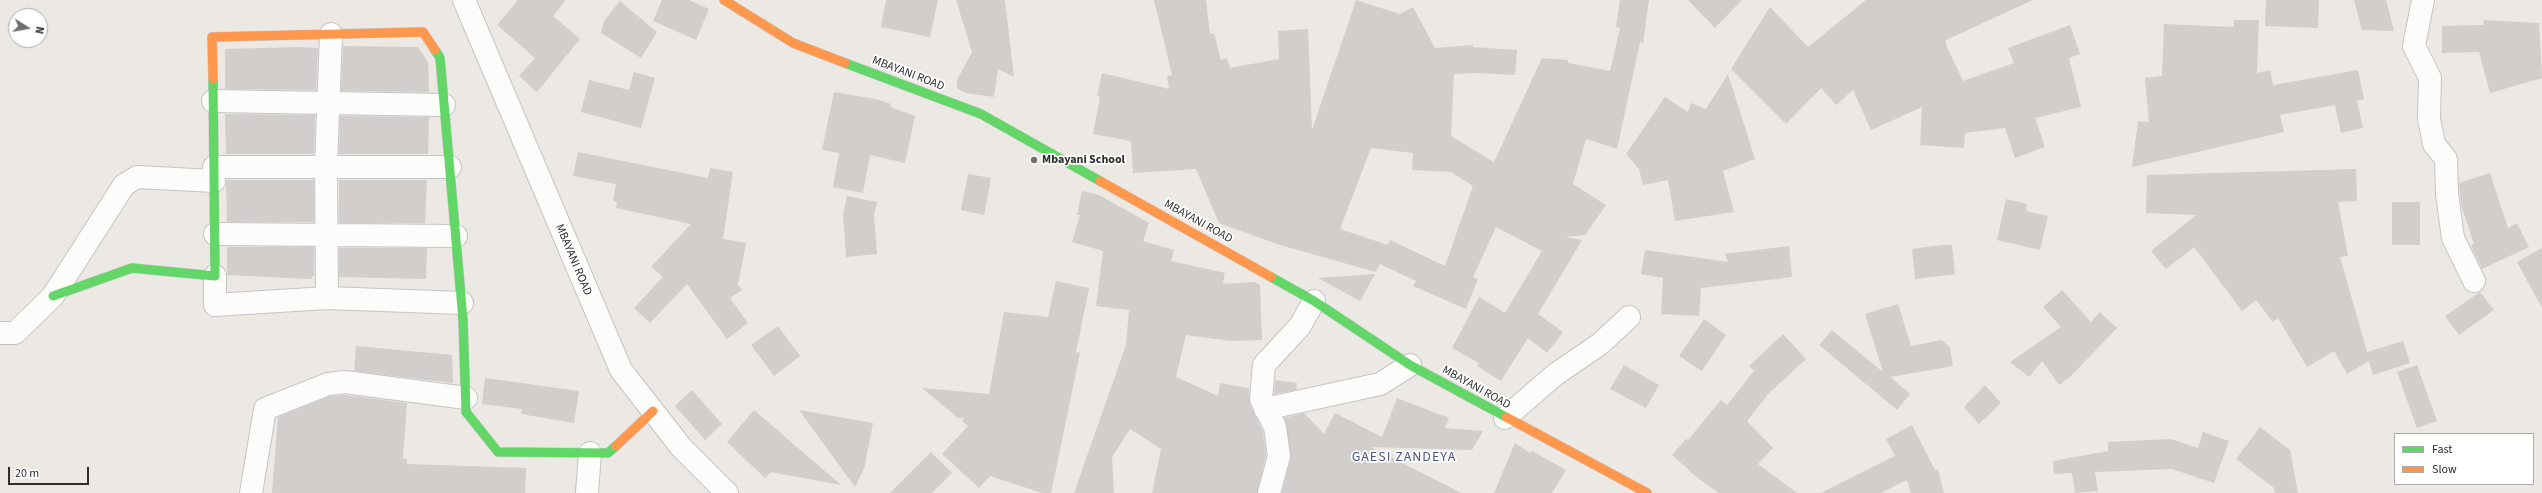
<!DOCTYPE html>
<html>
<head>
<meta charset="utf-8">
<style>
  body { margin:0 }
  #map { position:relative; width:2542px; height:493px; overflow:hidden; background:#ece8e4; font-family:"Source Sans 3",sans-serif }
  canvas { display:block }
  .legend { position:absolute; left:2394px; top:433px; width:140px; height:52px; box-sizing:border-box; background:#fff; border:1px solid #ababab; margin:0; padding:5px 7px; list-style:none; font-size:12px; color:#2e2e2e }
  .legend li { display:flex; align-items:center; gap:8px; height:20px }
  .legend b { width:20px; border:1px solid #ababab }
  .north { position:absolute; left:8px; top:8px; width:40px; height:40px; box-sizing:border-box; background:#fff; border:1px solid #ababab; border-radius:50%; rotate:101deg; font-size:11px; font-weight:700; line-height:16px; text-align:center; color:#2e2e2e }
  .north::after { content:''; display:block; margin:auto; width:14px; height:18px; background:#706f6e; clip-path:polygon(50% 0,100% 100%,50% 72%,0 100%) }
  .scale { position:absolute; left:8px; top:467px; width:81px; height:18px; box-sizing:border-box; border:2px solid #2e2e2e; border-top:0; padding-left:5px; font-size:12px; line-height:14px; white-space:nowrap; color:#2e2e2e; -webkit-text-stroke:3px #fff; paint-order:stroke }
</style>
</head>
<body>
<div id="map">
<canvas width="2542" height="493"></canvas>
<ul class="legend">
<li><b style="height:5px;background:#63d668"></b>Fast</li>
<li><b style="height:5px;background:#ff974d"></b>Slow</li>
</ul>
<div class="north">N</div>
<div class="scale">20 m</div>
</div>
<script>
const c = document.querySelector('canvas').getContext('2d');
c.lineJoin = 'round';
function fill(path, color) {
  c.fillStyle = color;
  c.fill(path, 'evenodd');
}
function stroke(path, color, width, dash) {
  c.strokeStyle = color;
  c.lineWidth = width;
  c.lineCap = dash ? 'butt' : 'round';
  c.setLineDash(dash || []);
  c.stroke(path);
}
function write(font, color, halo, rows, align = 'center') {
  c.font = font + ' "Source Sans 3",sans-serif';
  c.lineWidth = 3.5;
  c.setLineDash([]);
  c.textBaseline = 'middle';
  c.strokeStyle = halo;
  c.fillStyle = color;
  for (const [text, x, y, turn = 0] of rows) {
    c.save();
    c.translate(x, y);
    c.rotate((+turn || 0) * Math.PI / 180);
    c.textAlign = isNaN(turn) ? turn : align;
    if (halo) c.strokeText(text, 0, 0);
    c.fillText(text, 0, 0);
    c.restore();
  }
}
fill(new Path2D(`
  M518 0H566L553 16 580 39 537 92 519 76 535 58 497 25Z
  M662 0H689L709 9 696 40 653 21Z
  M886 0H938L930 37 881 27Z
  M956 0H1005L1014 77 998 69 994 97 966 93 957 88V80L972 52Z
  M1154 0H1206L1210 34 1214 33 1221 60 1227 58 1230 68 1279 59 1278 31 1308 29 1312 130 1356 0 1400 14 1413 7 1435 48 1473 45V47L1517 50 1515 75 1474 73 1454 74 1451 136 1494 162 1542 58 1568 60V63L1610 71 1620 28 1616 27 1620 0H1649L1643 43 1640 42 1617 149 1586 139 1573 184 1606 205 1585 235 1566 237 1582 240 1538 314 1563 332 1547 353 1528 338 1501 381 1477 366 1479 363 1452 348 1479 297 1505 313 1542 251 1496 227 1473 277 1478 279 1466 309 1413 286 1416 281 1380 264 1376 272 1280 245 1219 223 1196 169 1133 173 1131 141 1093 134 1100 97 1097 96 1102 73 1169 89 1167 76 1172 75ZM1371 148 1413 153 1412 170 1451 172 1473 186 1445 266 1390 240 1388 245 1340 229Z
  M1688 0H1742L1715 28Z
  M1866 0H2033L1946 40V45L1963 81 2014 63 2008 48 2070 25 2080 54 2069 58 2081 107 2035 118 2045 147 2015 158 2005 128 1965 133 1964 148 1920 145 1922 107 1871 130 1853 90 1836 105 1821 88 1786 124 1731 69 1770 7 1808 47Z
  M2266 0H2319L2318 28 2265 26Z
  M2354 0H2386L2394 31 2362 30Z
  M620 1 657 32 641 58 601 33 604 21Z
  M2234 20H2259L2257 73 2270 70 2273 85 2358 70 2364 99 2357 101 2363 128 2341 133 2335 105 2280 115 2284 132 2132 167 2138 121 2149 122 2145 78 2162 76 2164 24 2234 27Z
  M2484 20 2539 23 2542 78 2490 93 2479 52 2442 53V26L2483 25Z
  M343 46 418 47 428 62 429 92 341 91Z
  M299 47 318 48 316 90 225 89V49Z
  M634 72 655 78 641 128 581 112 589 80 629 90Z
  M1728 74 1755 159 1723 171 1734 212 1675 221 1668 180 1643 185 1639 169 1626 154 1665 97 1688 112 1691 103 1706 109Z
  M834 92 876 99 891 104 890 107 915 116 905 163 870 155 863 193 833 187 839 153 822 150Z
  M225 114 315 115 314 154H226Z
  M340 116 429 117 428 154H339Z
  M578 152 708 178 710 168 733 172 723 239 746 243 738 285 742 290 730 298 748 323 727 339 687 284 650 323 634 308 663 277 651 267 691 224 616 208 617 202 613 201 616 184 573 176Z
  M2356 169 2357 201 2338 202 2348 256 2340 257 2367 352 2403 341 2410 363 2373 375 2369 361 2347 374 2334 351 2307 367 2278 318 2273 322 2256 300 2242 311 2194 247 2166 269 2151 251 2196 215 2146 213 2147 175Z
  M2490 173 2508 228 2517 223 2529 247 2482 269 2471 245 2474 244 2461 205 2459 183Z
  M968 174 991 178 984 215 961 210Z
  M226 180H314V222H227Z
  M339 180H427L425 223H339Z
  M1082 191 1099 195 1149 223 1143 241 1174 250 1171 261 1225 273 1223 284 1254 282 1260 285 1262 340 1231 341 1186 335 1176 377 1218 396 1220 383 1249 388 1250 404 1263 431 1266 455 1257 493H1152L1161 449 1130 429 1112 457 1114 493H1074L1126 345 1129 310 1096 306 1103 251 1072 242 1080 215H1077Z
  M847 196 877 202 874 215 877 254 846 257 843 215Z
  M2006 199 2027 204 2026 211 2048 216 2040 250 1997 240Z
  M2392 202H2420V245H2392Z
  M1942 245H1952L1955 274 1915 279 1912 249Z
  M1789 246 1792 277 1701 288 1699 316 1661 314 1663 278 1641 274 1645 250 1728 262 1725 254Z
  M227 247H314V276H312L311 279 227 275Z
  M339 248H427L426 279 339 277Z
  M2542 248V308L2517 262Z
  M1375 274 1360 301 1318 278Z
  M1056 281 1089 288 1076 352 1080 353 1051 493H1042L990 476 979 488 942 454 968 426 962 421 964 418H958L922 388 989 394 1004 312 1048 317Z
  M2062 290 2091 322 2100 312 2117 328 2071 376 2059 385 2042 361 2029 377 2010 362 2061 327 2043 307Z
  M2480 292 2494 310 2459 335 2445 316Z
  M1898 304 1911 346 1942 340 1950 348 1953 366 1890 377 1910 394 1897 410 1819 345 1832 330 1883 372 1865 314Z
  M1704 319 1726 335 1702 371 1679 356Z
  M778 326 800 356 774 376 751 345Z
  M1783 334 1806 359 1769 393 1747 421 1773 448 1758 464 1797 493H1719L1699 479 1672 455 1686 439 1688 440 1721 400 1727 405 1754 371 1749 366Z
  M356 346 452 355 453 383 354 371Z
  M1624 365 1659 385 1646 408 1610 389Z
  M2417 365 2437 421 2417 428 2397 372Z
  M485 378 579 391 574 423 521 414 522 409 482 404Z
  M1275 380 1297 383 1296 390 1274 394Z
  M1985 385 2001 403 1979 424 1964 407Z
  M692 390 722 424 705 440 675 406Z
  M345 395 407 403 403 459H407V464L526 468 525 493H272L278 417 331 396Z
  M1397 398 1449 418 1445 428 1483 431 1472 450 1371 447 1461 493H1282L1291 455 1284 418 1304 413 1324 434 1335 413 1382 437Z
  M754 410 841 485 771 472 765 478 727 442Z
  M799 410 873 423 864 469 855 487Z
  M1912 425 1935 470H1938L1944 493H1911L1907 480 1881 493H1821L1895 456 1886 439Z
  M2260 427 2290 450 2298 493H2275L2274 488 2236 459Z
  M2203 432 2229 441 2214 483 2172 469 2095 472 2098 491 2075 493 2072 473 2054 474 2053 461 2108 451V442L2171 439 2198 448Z
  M1515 443 1530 453 1532 451 1566 470 1552 493H1494Z
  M931 452 952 473 932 493H890Z`), '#d1cecb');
const street = new Path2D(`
  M464 0 621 370 681 447 727 493
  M2423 0 2414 46 2430 78 2429 119 2434 144 2446 159 2447 194 2453 238 2474 281
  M213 101 444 105
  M214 167H450
  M215 234 456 236
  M215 276V305L327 298 462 303
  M327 298 326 166 331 34
  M0 333H15L53 296 124 185 137 177 214 181
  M1265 409 1380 384 1410 365
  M1505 418 1556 374 1600 344 1629 317
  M251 493 265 409 328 384 345 382 466 398
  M587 493 590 453
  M1269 493 1279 456 1275 427 1261 399 1264 365 1300 326 1314 301`);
const fast = new Path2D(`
  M435 50 440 58 463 320 466 412 498 452 608 453 616 446
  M845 63 981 114 1100 181
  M1271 277 1314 301 1410 365 1506 417
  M53 296 132 268 215 276 213 79`);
const slow = new Path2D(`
  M724 0 793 43 845 63
  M213 79 212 37 423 32 435 50
  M1100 181 1271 277
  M1506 417 1647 493
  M616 446 653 411`);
stroke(street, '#c5c4c5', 24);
stroke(fast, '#c5c4c5', 10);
stroke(slow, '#c5c4c5', 10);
stroke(street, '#fcfcfb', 22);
stroke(fast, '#63d668', 9);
stroke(slow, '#ff974d', 9);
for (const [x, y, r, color] of [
  [1034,160,4,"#706f6e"]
]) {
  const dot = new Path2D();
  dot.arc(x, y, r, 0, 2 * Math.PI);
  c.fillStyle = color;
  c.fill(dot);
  stroke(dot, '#fff', 1.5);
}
write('12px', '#2e2e2e', '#fff', [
  ["MBAYANI ROAD",908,74,21],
  ["MBAYANI ROAD",1198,222,29],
  ["MBAYANI ROAD",573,260,67],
  ["MBAYANI ROAD",1476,388,29]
]);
write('bold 12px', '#2e2e2e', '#fff', [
  ["Mbayani School",1042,160]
], 'left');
c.letterSpacing = '1px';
write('14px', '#4d5680', '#fff', [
  ["GAESI ZANDEYA",1404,458]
]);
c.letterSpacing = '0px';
</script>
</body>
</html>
